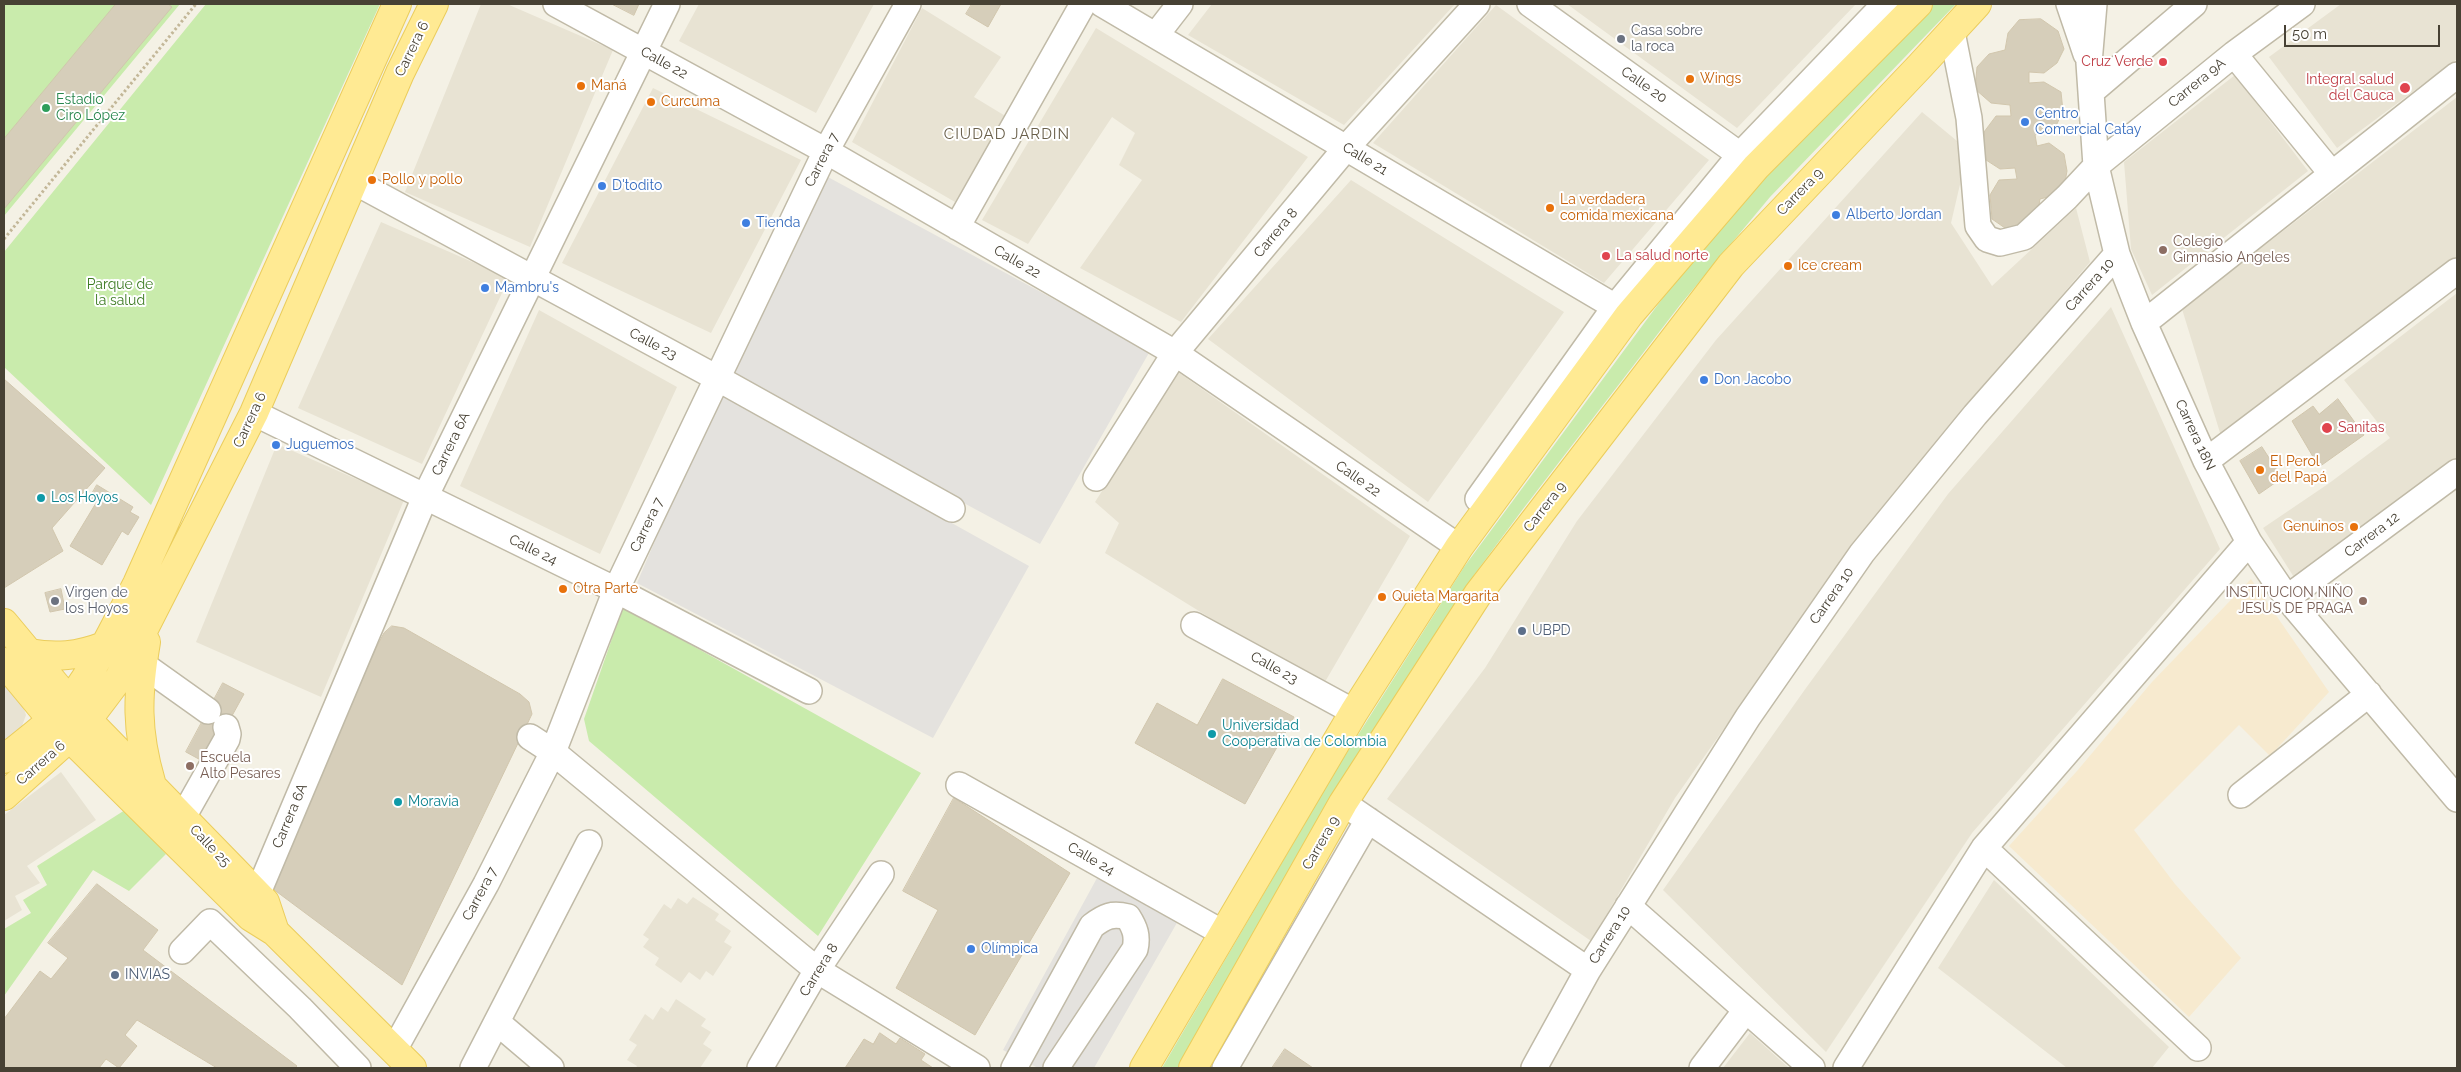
<!DOCTYPE html>
<html>
<head>
<meta charset="utf-8">
<style>
  body { margin:0 }
  #map { position:relative; width:2461px; height:1072px; overflow:hidden; background:#f4f1e5; font-family:Raleway,sans-serif }
  canvas { display:block }
  .frame { position:absolute; inset:0; border:5px solid #474134; pointer-events:none }
  .scale { position:absolute; left:2284px; top:25px; width:156px; height:22px; box-sizing:border-box; border:2px solid #474134; border-top:0; padding-left:6px; font-size:15px; line-height:18px; white-space:nowrap; color:#474134; -webkit-text-stroke:4px #fff; paint-order:stroke }
</style>
</head>
<body>
<div id="map">
<canvas width="2461" height="1072"></canvas>
<div class="frame"></div>
<div class="scale">50 m</div>
</div>
<script>
const c = document.querySelector('canvas').getContext('2d');
c.lineJoin = 'round';
function fill(path, color) {
  c.fillStyle = color;
  c.fill(path, 'evenodd');
}
function stroke(path, color, width, dash) {
  c.strokeStyle = color;
  c.lineWidth = width;
  c.lineCap = dash ? 'butt' : 'round';
  c.setLineDash(dash || []);
  c.stroke(path);
}
function write(font, color, halo, rows, align = 'center') {
  c.font = font + ' Raleway,sans-serif';
  c.lineWidth = 4;
  c.setLineDash([]);
  c.textBaseline = 'middle';
  c.strokeStyle = halo;
  c.fillStyle = color;
  for (const [text, x, y, turn = 0] of rows) {
    c.save();
    c.translate(x, y);
    c.rotate((+turn || 0) * Math.PI / 180);
    c.textAlign = isNaN(turn) ? turn : align;
    if (halo) c.strokeText(text, 0, 0);
    c.fillText(text, 0, 0);
    c.restore();
  }
}
fill(new Path2D(`
  M481 4H507L613 50 530 247 405 192Z
  M699 4H874L816 113 679 41Z
  M1212 4H1455L1344 125 1188 35Z
  M1567 4H1856L1737 128Z
  M2341 4H2457V59L2337 148 2269 57Z
  M1496 5 1709 160 1604 283 1373 143Z
  M922 8 1001 57 974 97 1007 117 955 202 852 142Z
  M1096 28 1308 157 1181 322 1080 268 1142 180 1119 165 1135 133 1112 117 1028 244 982 220Z
  M2235 75 2308 171 2152 295 2131 249 2124 162Z
  M653 88 801 160 711 333 562 263Z
  M2457 97V256L2221 436 2182 309Z
  M1922 112 1968 150 1951 223 1992 286 2076 208 2090 262 1993 376 1783 645 1675 798 1591 941 1387 799 1485 668 1577 521 1716 340Z
  M1351 180 1564 312 1428 502 1208 339Z
  M381 222 509 278 422 464 298 408Z
  M2457 293V459L2297 582 2263 528 2328 484 2390 438 2344 380Z
  M2111 307 2220 549 1972 833 1826 1052 1663 890 1806 688 1948 494Z
  M539 310 677 387 600 554 460 486Z
  M1178 372 1410 536 1322 687 1105 553 1119 523 1095 502Z
  M277 444 404 500 321 697 196 642Z
  M4 678 21 700 26 715 21 729 4 743Z
  M61 772 96 820 27 866 40 883 15 896 22 910 4 921V815Z
  M1994 880 2169 1047 2152 1068H2067L1938 968Z
  M693 897 719 914 715 920 731 931 724 942 732 947 713 976 706 971 700 980 689 972 681 983 655 965 659 958 643 947 649 939 643 935 664 904 671 909 678 898 687 904Z
  M676 999 706 1019 701 1026 711 1032 703 1044 712 1050 700 1068H636L637 1066 627 1060 637 1045 629 1040 645 1014 653 1020 661 1007 668 1012Z
  M1750 1033 1789 1068H1723Z`), '#e8e3d3');
fill(new Path2D(`
  M2251 579 2329 692 2270 756 2239 725 2134 830 2175 884 2241 958 2189 1017 2009 846 2077 771 2152 682Z`), '#f7eacf');
fill(new Path2D(`
  M4 4H180L4 216Z
  M206 4H380L151 505 4 367V252Z
  M1933 4H1956L1770 197 1680 305 1523 509 1474 575 1346 779 1182 1068H1162L1336 770 1464 567 1665 295 1756 186Z
  M623 607 921 773 818 936 589 741 584 719Z
  M125 810 166 854 129 891 93 870 4 996V929L31 913 23 900 47 885 37 866Z`), '#c9ebac');
fill(new Path2D(`
  M826 176 1150 351 1040 544 724 374Z
  M718 393 1029 566 933 738 637 583Z
  M1097 878 1178 921 1094 1068H1038L1003 1050Z`), '#e4e2de');
const building = new Path2D(`
  M116 4H168L172 7 4 209V139Z
  M612 4H639L634 15Z
  M972 4H1001L988 27 966 14Z
  M2041 19 2058 31 2064 49 2057 63 2044 73 2029 72V83L2044 82 2061 92 2063 111 2055 128 2035 135 2037 146 2049 143 2064 154 2067 171 2064 187 2056 195 2040 199 2038 211 2028 226 2005 228 1992 219 1990 195 1999 180 2017 179 2015 168 2000 169 1983 158 1984 132 1996 116H2011L2010 105 1991 103 1975 89 1977 67 1989 54 2005 50 2008 33 2019 20Z
  M4 379 105 468 52 528 63 551 4 588Z
  M2338 399 2364 435 2319 467 2292 421 2313 406 2319 414Z
  M2262 447 2282 478 2259 494 2240 461Z
  M97 485 133 507 130 512 139 517 128 535 122 531 102 565 70 546 96 503 89 499Z
  M61 589 65 609 50 612 45 593Z
  M392 626 404 628 520 694 529 702 532 714 402 985 269 886 378 644 384 633Z
  M1223 679 1294 717 1245 804 1135 743 1157 703 1197 725Z
  M223 683 244 694 206 763 186 752Z
  M954 798 1070 873 975 1035 896 988 938 910 903 891Z
  M97 884 158 930 143 950 297 1066 295 1068H217L137 1020 125 1035 137 1046 119 1068 106 1059 99 1068H4V1019L40 971 51 979 68 958 48 943Z
  M880 1033 896 1044 900 1038 925 1054 921 1060 933 1068H845L864 1039 873 1044Z
  M1285 1049 1313 1068H1272Z`);
fill(building, '#d6ceba');
stroke(building, '#d1c6ad', 1);
const minor = new Path2D(`
  M556 4 826 151 1175 353 1459 547
  M1102 4 1629 315
  M1530 4 1754 165
  M2069 4 2086 54
  M2094 4 2089 63 2096 166 2117 254 2144 323 2206 461 2249 542 2287 598 2457 799
  M1952 32 1969 118 1978 226 1987 239 2000 243 2024 237 2067 197 2096 166 2234 54 2302 4
  M1156 35 1180 4
  M2234 54 2332 174
  M2091 92 2194 4
  M353 181 717 378 952 509
  M957 227 1083 4
  M2144 323 2457 75
  M254 413 616 590 809 691
  M2206 461 2457 271
  M1096 478 1175 353 1346 148 1477 4
  M1478 499 1615 307 1741 154 1885 4
  M2287 598 2457 472
  M1194 625 1354 712
  M142 664 208 711
  M530 737 553 752 817 970 977 1068
  M959 785 1223 933
  M2241 795 2369 694
  M1343 803 1588 970
  M183 817 227 739 228 734 226 727
  M1984 848 2198 1048
  M257 895 425 497 667 4
  M1628 906 1812 1068
  M182 951 210 922 300 1008 358 1068
  M498 1023 551 1068
  M394 1050 486 884 553 752 616 590 826 151 908 4
  M473 1068 589 843
  M760 1068 817 970 881 874
  M1014 1068 1092 926C1105 916 1112 913 1128 917 1135 928 1138 936 1135 949L1056 1068
  M1225 1068 1368 820
  M1534 1068 1588 970 1748 717 1862 553 1975 415 2117 254
  M1702 1068 1746 1010
  M1846 1068 1984 848 2249 542`);
const major = new Path2D(`
  M4 623 69 701 265 902 275 932 412 1068
  M146 642C137 696 136 730 151 782
  M29 653C56 658 78 656 104 646
  M4 662 52 720 251 917 275 932
  M4 759C26 741 52 723 70 700 97 666 117 622 137 584L397 4
  M4 796 70 737 88 719 119 678 254 413 400 73 434 4
  M1144 1068 1354 712 1459 547 1629 315 1756 167 1918 4
  M1193 1068 1343 803 1478 594 1731 265 1920 66 1977 4`);
stroke(minor, '#c0baa7', 28);
stroke(major, '#ebcd5c', 30);
stroke(new Path2D(`
  M4 239 196 4`), '#c3b798', 3, [2.5, 2.5]);
stroke(minor, '#fff', 25);
stroke(major, '#ffea93', 28);
for (const [x, y, r, color] of [
  [1621,39,5,"#6b7280"],
  [2163,62,5,"#e0444e"],
  [1690,79,5,"#e8710a"],
  [581,86,5,"#e8710a"],
  [2405,88,6,"#e0444e"],
  [651,102,5,"#e8710a"],
  [46,108,5,"#2e9e5b"],
  [2025,122,5,"#3f7fe0"],
  [372,180,5,"#e8710a"],
  [602,186,5,"#3f7fe0"],
  [1550,208,5,"#e8710a"],
  [1836,215,5,"#3f7fe0"],
  [746,223,5,"#3f7fe0"],
  [2163,250,5,"#8d6e63"],
  [1606,256,5,"#e0444e"],
  [1788,266,5,"#e8710a"],
  [485,288,5,"#3f7fe0"],
  [1704,380,5,"#3f7fe0"],
  [2327,428,6,"#e0444e"],
  [276,445,5,"#3f7fe0"],
  [2260,470,5,"#e8710a"],
  [41,498,5,"#0f9aa8"],
  [2354,527,5,"#e8710a"],
  [563,589,5,"#e8710a"],
  [1382,597,5,"#e8710a"],
  [55,601,5,"#6b7280"],
  [2363,601,5,"#8d6e63"],
  [1522,631,5,"#5c6f8a"],
  [1212,734,5,"#0f9aa8"],
  [190,766,5,"#8d6e63"],
  [398,802,5,"#0f9aa8"],
  [971,949,5,"#3f7fe0"],
  [115,975,5,"#5c6f8a"]
]) {
  const dot = new Path2D();
  dot.arc(x, y, r, 0, 2 * Math.PI);
  c.fillStyle = color;
  c.fill(dot);
  stroke(dot, '#fff', 2);
}
write('14px', '#5b616d', '#fff', [
  ["Casa sobre",1631,31],
  ["la roca",1631,47],
  ["Virgen de",65,593],
  ["los Hoyos",65,609]
], 'left');
write('14px', '#474134', '#fff', [
  ["Carrera 6",412,49,-64],
  ["Calle 22",664,63,29],
  ["Carrera 9A",2197,83,-39],
  ["Calle 20",1644,85,35],
  ["Calle 21",1365,159,31],
  ["Carrera 7",822,160,-63],
  ["Carrera 9",1800,192,-46],
  ["Carrera 8",1276,233,-50],
  ["Calle 22",1017,262,30],
  ["Carrera 10",2090,285,-48],
  ["Calle 23",653,344,28],
  ["Carrera 6",250,420,-65],
  ["Carrera 18N",2195,435,65],
  ["Carrera 6A",451,444,-64],
  ["Calle 22",1358,479,35],
  ["Carrera 9",1545,507,-52],
  ["Carrera 7",647,525,-64],
  ["Carrera 12",2372,535,-37],
  ["Calle 24",533,550,26],
  ["Carrera 10",1832,596,-55],
  ["Calle 23",1274,668,29],
  ["Carrera 6",41,763,-41],
  ["Carrera 6A",290,816,-67],
  ["Carrera 9",1321,843,-60],
  ["Calle 25",210,846,46],
  ["Calle 24",1091,859,30],
  ["Carrera 7",480,894,-62],
  ["Carrera 10",1610,935,-58],
  ["Carrera 8",819,970,-58]
]);
write('14px', '#be3a42', '#fff', [
  ["Cruz Verde",2153,62],
  ["Integral salud",2394,80],
  ["del Cauca",2394,96],
  ["La salud norte",1616,256,"left"],
  ["Sanitas",2338,428,"left"]
], 'right');
write('14px', '#c56008', '#fff', [
  ["Wings",1700,79],
  ["Maná",591,86],
  ["Curcuma",661,102],
  ["Pollo y pollo",382,180],
  ["La verdadera",1560,200],
  ["comida mexicana",1560,216],
  ["Ice cream",1798,266],
  ["El Perol",2270,462],
  ["del Papá",2270,478],
  ["Genuinos",2344,527,"right"],
  ["Otra Parte",573,589],
  ["Quieta Margarita",1392,597]
], 'left');
write('14px', '#27864d', '#fff', [
  ["Estadio",56,100],
  ["Ciro López",56,116]
], 'left');
write('14px', '#366cbe', '#fff', [
  ["Centro",2035,114],
  ["Comercial Catay",2035,130],
  ["D'todito",612,186],
  ["Alberto Jordan",1846,215],
  ["Tienda",756,223],
  ["Mambru's",495,288],
  ["Don Jacobo",1714,380],
  ["Juguemos",286,445],
  ["Olímpica",981,949]
], 'left');
write('14px', '#785e54', '#fff', [
  ["Colegio",2173,242],
  ["Gimnasio Angeles",2173,258],
  ["INSTITUCION NIÑO",2353,593,"right"],
  ["JESUS DE PRAGA",2353,609,"right"],
  ["Escuela",200,758],
  ["Alto Pesares",200,774]
], 'left');
write('14px', '#3e7c24', '#fff', [
  ["Parque de",120,285],
  ["la salud",120,301]
]);
write('14px', '#0d838f', '#fff', [
  ["Los Hoyos",51,498],
  ["Universidad",1222,726],
  ["Cooperativa de Colombia",1222,742],
  ["Moravia",408,802]
], 'left');
write('14px', '#4e5e75', '#fff', [
  ["UBPD",1532,631],
  ["INVIAS",125,975]
], 'left');
c.letterSpacing = '1px';
write('15px', '#6a604b', '#fff', [
  ["CIUDAD JARDIN",1007,134]
]);
c.letterSpacing = '0px';
</script>
</body>
</html>
